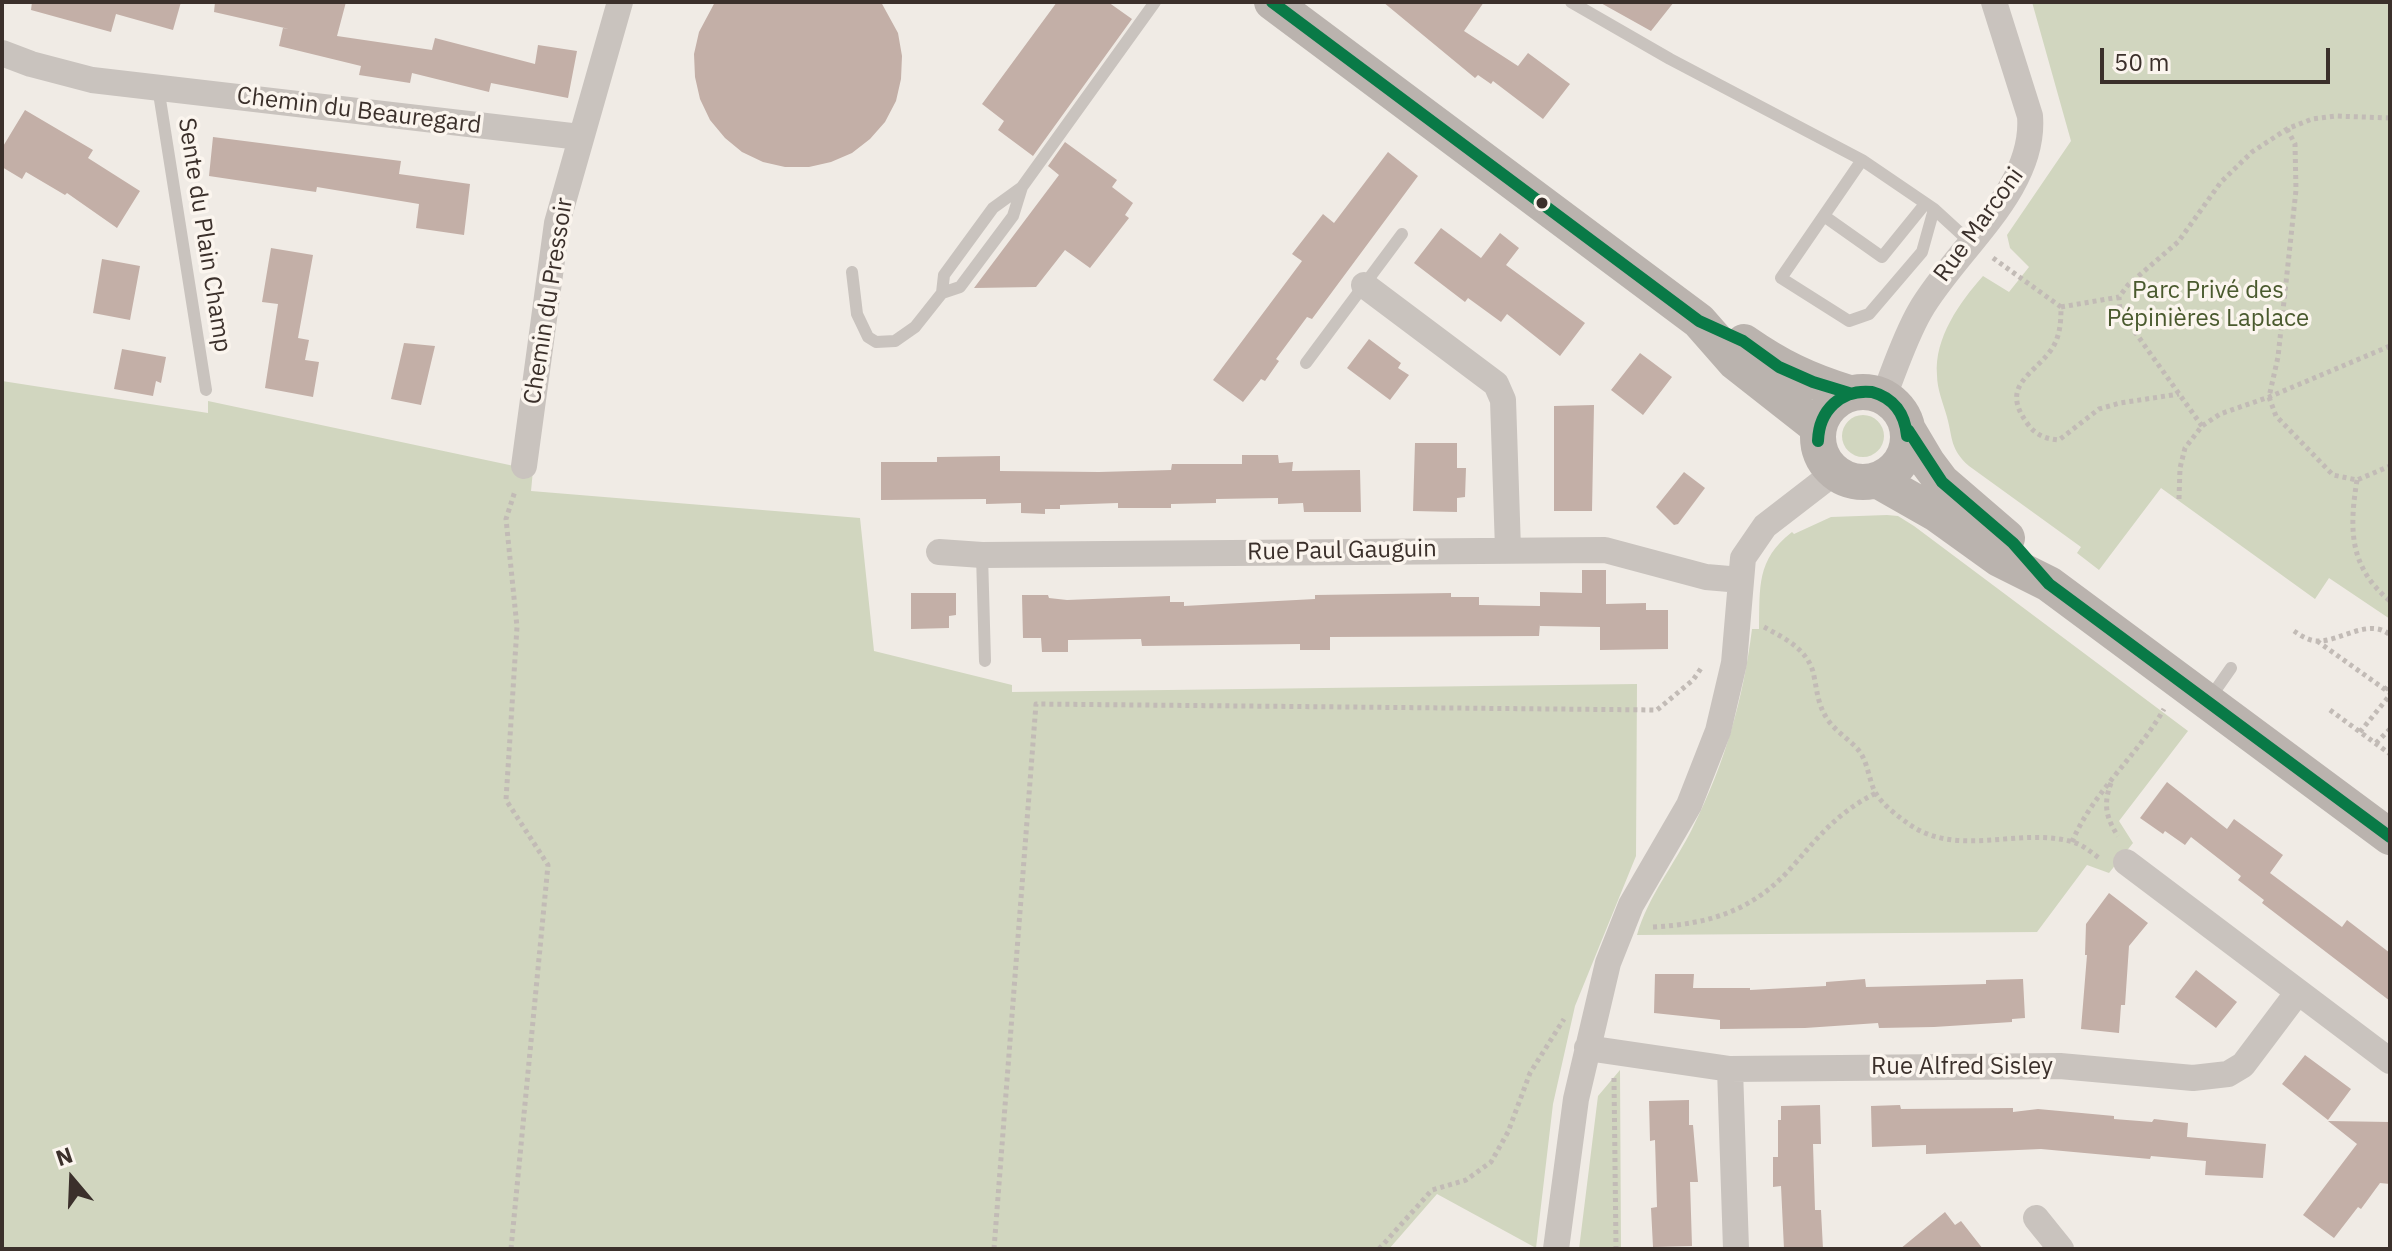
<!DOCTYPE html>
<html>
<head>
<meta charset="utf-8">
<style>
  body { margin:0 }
  #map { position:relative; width:2392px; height:1251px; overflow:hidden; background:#f0ebe5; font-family:"IBM Plex Sans",sans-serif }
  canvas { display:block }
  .frame { position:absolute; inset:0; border:4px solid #3b302b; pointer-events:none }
  .north { position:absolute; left:32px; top:1139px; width:80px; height:80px; -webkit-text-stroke:6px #fbf5ee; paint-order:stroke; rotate:341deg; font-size:22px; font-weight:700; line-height:32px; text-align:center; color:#3b302b }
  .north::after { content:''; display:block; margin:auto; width:28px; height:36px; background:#3b302b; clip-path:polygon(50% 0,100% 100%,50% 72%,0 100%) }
  .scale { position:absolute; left:2100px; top:48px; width:230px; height:36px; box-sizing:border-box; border:4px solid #3b302b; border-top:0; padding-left:10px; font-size:24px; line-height:28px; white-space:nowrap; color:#3b302b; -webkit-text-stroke:6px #fbf5ee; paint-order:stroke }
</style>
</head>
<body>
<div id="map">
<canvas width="2392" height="1251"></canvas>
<div class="frame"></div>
<div class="north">N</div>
<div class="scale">50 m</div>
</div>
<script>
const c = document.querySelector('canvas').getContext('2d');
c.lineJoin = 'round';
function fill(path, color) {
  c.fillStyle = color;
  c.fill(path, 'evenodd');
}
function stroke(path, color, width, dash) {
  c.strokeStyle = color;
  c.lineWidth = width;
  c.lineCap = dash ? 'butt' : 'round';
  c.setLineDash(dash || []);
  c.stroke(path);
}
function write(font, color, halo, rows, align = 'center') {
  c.font = font + ' "IBM Plex Sans",sans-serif';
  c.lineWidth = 7;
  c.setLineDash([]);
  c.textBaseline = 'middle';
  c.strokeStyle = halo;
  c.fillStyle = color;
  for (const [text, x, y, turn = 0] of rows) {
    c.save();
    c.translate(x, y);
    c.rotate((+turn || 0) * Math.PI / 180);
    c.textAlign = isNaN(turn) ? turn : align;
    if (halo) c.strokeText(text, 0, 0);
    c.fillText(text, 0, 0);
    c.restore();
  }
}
fill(new Path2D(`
  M2032 2H2390V619L2329 578 2315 599 2161 488 2099 570 2077 553 2081 547 1969 466C1950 449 1953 439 1947 417 1943 403 1937 389 1937 375 1934 338 1960 302 1983 276L2009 292 2029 267 2010 248 2007 235 2071 141Z
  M2 381 208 413V401L533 470 531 491 860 518 874 651 1012 685V692L1637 684 1636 856 1575 1006 1553 1104 1536 1248 1437 1194 1389 1249H2Z
  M1842 436a21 21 0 1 1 42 0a21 21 0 1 1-42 0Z
  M1887 515 1898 516 1914 526 2188 731 2119 821 2133 843 2109 873 2087 865 2037 932 1637 935C1648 896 1675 864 1693 827 1725 763 1743 700 1752 629H1759C1760 587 1756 560 1792 532L1794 534 1831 517Z
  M1620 1070 1621 1249H1579L1598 1096Z`), '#d1d6bf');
fill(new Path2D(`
  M32 2H181L173 30 116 14 111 32 31 10Z
  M215 2H346L337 36 432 50 435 38 535 64 538 45 577 51 568 98 491 83 489 92 412 73 410 83 359 75 361 66 279 46 283 28 289 29 214 12Z
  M715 2H881L898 33 902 56 901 79 896 101 885 122 870 139 852 153 831 162 809 167H785L763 162 742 152 725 138 710 120 700 99 695 77 694 54 699 32Z
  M1057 2H1108L1132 19 1033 156 998 130 1004 121 982 104Z
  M1383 2H1484L1464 31 1518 66 1528 53 1570 84 1543 119 1493 81 1491 84 1478 75 1475 78Z
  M1599 2H1674L1651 31Z
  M25 110 93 150 88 158 140 191 117 228 67 193 65 195 26 172 22 179 2 167V148Z
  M213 137 401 161 399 174 470 184 464 235 416 228 419 204 317 187 316 192 209 176Z
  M1065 142 1117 180 1112 187 1133 203 1125 215 1129 218 1090 268 1065 250 1036 287 974 288 1059 175 1048 166Z
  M1388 152 1418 176 1312 319 1307 317 1276 359 1279 361 1265 381 1261 379 1243 402 1213 380 1302 261 1292 254 1323 214 1334 223Z
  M1441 228 1481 258 1500 233 1519 248 1506 265 1585 323 1560 356 1507 314 1501 322 1468 298 1465 302 1414 263Z
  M271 248 313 255 298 338 309 340 305 360 319 362 313 397 265 388 278 304 262 302Z
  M102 259 140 266 130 320 93 313Z
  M1369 339 1401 363 1398 368 1409 375 1390 400 1347 368Z
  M404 343 435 346 421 405 391 399Z
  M122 349 166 357 161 383 156 381 153 396 114 389Z
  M1640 353 1672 377 1643 415 1611 390Z
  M1594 405 1592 511H1554V406Z
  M1415 443H1457V468H1466L1465 497 1457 498V512L1413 511Z
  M1242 455H1278L1279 463 1293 462 1292 471 1360 470 1361 512H1304L1303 503 1278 504V498L1216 499V503L1171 504V508H1118V503L1060 505V509H1045V514L1021 513V503L986 504V499L881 500V462H937V457L1000 456V471L1099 472 1171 470 1172 464H1242Z
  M1684 472 1705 488 1678 524 1674 525 1656 507Z
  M1582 570H1606V604L1646 603V610H1668V649L1600 650V627L1540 626V624L1539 636 1330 637V650H1300V644L1142 646 1141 639 1068 640V652H1042L1041 638H1023L1022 595H1048L1049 598 1067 600 1170 596V602H1184V606L1315 599V595L1451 593V597H1479V605L1540 606V592L1582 593Z
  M911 593H956V615L949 616V628L911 629Z
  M2167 782 2227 829 2234 819 2283 855 2270 873 2342 927 2347 920 2390 953V1001L2262 903 2264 900 2238 880 2241 876 2191 837 2185 845 2165 831 2163 834 2140 818Z
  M2109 893 2148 923 2129 946 2125 1005H2121L2119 1033 2081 1029 2087 955H2085L2086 924Z
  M2196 970 2237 1002 2216 1028 2175 997Z
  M1655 974H1694L1693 988H1750V990L1826 986V982L1865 979 1866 987 1986 984V980L2023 979 2025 1018 2012 1019V1022L1934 1027 1879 1028 1878 1023 1805 1028 1720 1029V1020L1654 1013Z
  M2305 1055 2351 1089 2328 1120 2282 1084Z
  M1689 1100V1125H1693L1698 1182H1690L1692 1246 1653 1247 1651 1208 1657 1207 1655 1140 1650 1141 1649 1101Z
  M1820 1105 1821 1144H1813L1815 1210H1821L1823 1249H1784L1781 1186 1773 1187V1157H1778V1120H1781V1106Z
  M1900 1105 1901 1109 2013 1108V1112L2038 1109 2114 1116V1119L2152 1122 2154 1119 2188 1123 2187 1137 2266 1144 2263 1178 2205 1175 2206 1161 2151 1156 2150 1159 2041 1149 1926 1154V1145L1872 1147 1871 1106Z
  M2328 1121 2390 1122V1184L2380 1183 2361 1209 2358 1207 2334 1238 2303 1215 2357 1144Z
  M1945 1212 1955 1225 1961 1221 1983 1249H1900Z`), '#c3afa7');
stroke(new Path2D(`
  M2287 129 2295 144 2296 190 2278 357 2269 397 2276 416 2333 475 2357 480 2390 466
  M1993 258 2061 307C2061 323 2060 337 2051 350 2032 376 2000 386 2027 423 2035 435 2046 439 2059 440L2099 409 2120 403 2179 394
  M2061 307 2119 297
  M2202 426 2120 311 2119 297 2128 285 2178 242 2221 182 2252 152 2287 129 2312 119 2335 116 2390 118
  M2357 480C2349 529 2349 567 2390 601
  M2179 499 2180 468 2185 448 2202 426 2220 414 2269 397 2390 346
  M1764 627C1786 639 1809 650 1814 676 1817 691 1818 704 1826 717 1835 732 1850 739 1860 752 1868 764 1869 780 1875 792 1882 804 1895 814 1906 822 1956 860 2018 826 2073 842 2083 845 2091 852 2099 858
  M2294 631C2300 635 2309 641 2317 641 2340 642 2369 617 2390 635
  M2317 641 2390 693
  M2385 690 2390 683
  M2330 710 2390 754
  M2360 732 2390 695
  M2376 743 2390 729
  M2111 783C2103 804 2106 818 2118 836
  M2072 842C2093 792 2137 756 2164 709
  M1653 927C1709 924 1753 911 1792 867 1819 836 1838 812 1876 793
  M1614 1078 1616 1249
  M511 1249 548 865 506 800 517 627 506 519 515 491
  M994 1249 1036 704 1657 710 1693 680 1702 667
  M1379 1249 1432 1190 1466 1180 1491 1162 1508 1132 1530 1073 1564 1019`), '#c2bbb6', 5, [4, 4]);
stroke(new Path2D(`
  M1571 2 1670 59 1862 160 1934 209 1970 242
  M158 87 206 390
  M1862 160 1781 278 1849 321 1869 314 1922 252 1934 209
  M1824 216 1882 257 1925 204
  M852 272 857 314 868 337 876 342 895 341 915 327 942 293 944 275 993 208 1022 187 1155 2
  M942 293 960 287 1013 216 1022 187
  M1306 363 1402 234
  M982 555 985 661
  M2210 698 2231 668`), '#c9c3be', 12);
stroke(new Path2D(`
  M2 53 31 64 92 80 580 137
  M1364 285 1496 384 1503 400 1508 549
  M1884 396C1895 368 1905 337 1920 311 1955 250 2036 190 2030 116L1994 2
  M524 466 557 223 620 2
  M939 552 982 555 1605 550 1706 577 1741 580
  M2126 862 2390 1061
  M1587 1048 1730 1069 2060 1066 2193 1078 2228 1074 2243 1065 2298 992
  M1730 1069 1736 1249
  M2036 1218 2061 1249
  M1556 1249 1576 1099 1608 963 1631 905 1689 805 1718 731 1734 663 1743 558 1765 526 1835 472`), '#c9c3be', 26);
stroke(new Path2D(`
  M1272 2 1699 321 1735 362 1819 428
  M1744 342C1780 367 1807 380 1849 393
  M1818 437a45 45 0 1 1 90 0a45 45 0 1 1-90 0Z
  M1908 430 1927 462 1942 482 2007 538
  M1877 480 1935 513 1999 559 2049 584 2390 837`), '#bab3ae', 36);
stroke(new Path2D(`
  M1272 2 1699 321 1743 341 1779 367 1813 382 1849 393
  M1872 392C1894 398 1905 414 1907 436
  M1908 430 1942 482 2013 543 2049 584 2390 837
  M1818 441C1819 410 1841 389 1872 392`), '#097a47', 12);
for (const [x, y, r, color] of [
  [1542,203,7,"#3b302b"]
]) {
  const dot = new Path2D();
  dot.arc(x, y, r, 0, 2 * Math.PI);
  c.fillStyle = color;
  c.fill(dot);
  stroke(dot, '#fbf5ee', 3);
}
write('24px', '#3b302b', '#fbf5ee', [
  ["Chemin du Beauregard",359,111,7],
  ["Rue Marconi",1979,225,-54],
  ["Sente du Plain Champ",204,235,81],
  ["Chemin du Pressoir",549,301,-81],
  ["Rue Paul Gauguin",1342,551,-1],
  ["Rue Alfred Sisley",1962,1067]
]);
write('24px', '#4a5a2e', '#fbf5ee', [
  ["Parc Privé des",2208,291],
  ["Pépinières Laplace",2208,319]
]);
</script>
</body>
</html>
